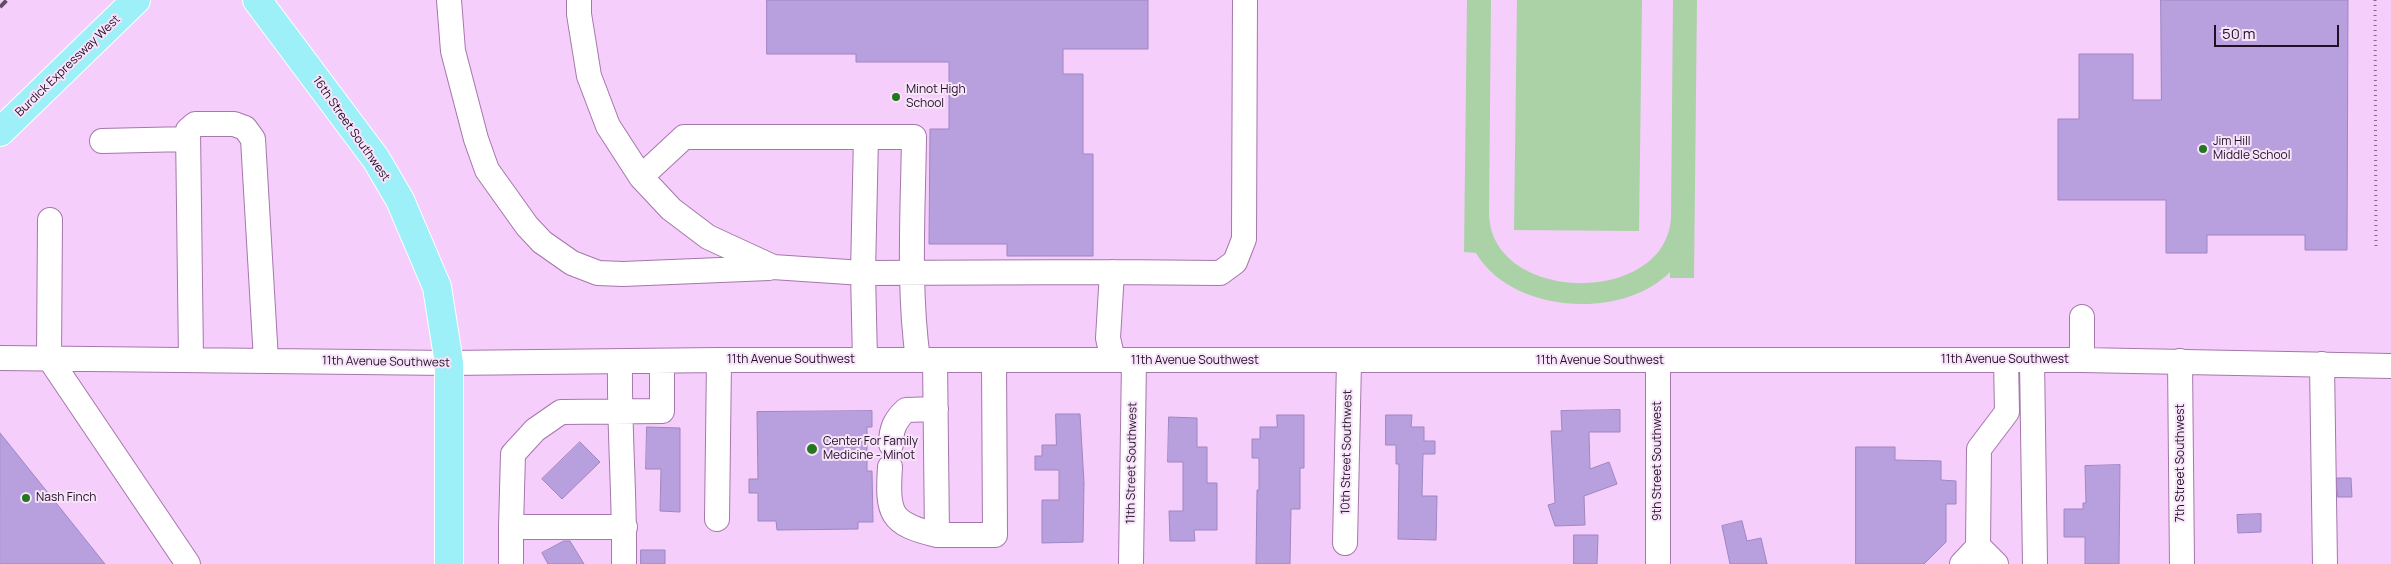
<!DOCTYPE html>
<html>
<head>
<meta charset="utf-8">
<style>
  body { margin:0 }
  #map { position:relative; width:2391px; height:564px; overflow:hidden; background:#f6cefb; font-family:Manrope,sans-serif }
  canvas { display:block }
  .scale { position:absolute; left:2214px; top:25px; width:125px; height:22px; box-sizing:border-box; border:2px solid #210f23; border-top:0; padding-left:6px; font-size:15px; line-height:18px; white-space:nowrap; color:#210f23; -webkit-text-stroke:4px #f7e3fa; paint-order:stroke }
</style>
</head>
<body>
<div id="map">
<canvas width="2391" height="564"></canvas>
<div class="scale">50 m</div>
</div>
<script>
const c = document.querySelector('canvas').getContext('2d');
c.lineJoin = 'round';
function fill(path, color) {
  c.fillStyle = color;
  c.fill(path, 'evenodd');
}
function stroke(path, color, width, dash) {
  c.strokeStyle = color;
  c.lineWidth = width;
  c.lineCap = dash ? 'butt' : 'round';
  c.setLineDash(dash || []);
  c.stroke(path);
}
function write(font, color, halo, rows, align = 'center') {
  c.font = font + ' Manrope,sans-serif';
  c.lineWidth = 4;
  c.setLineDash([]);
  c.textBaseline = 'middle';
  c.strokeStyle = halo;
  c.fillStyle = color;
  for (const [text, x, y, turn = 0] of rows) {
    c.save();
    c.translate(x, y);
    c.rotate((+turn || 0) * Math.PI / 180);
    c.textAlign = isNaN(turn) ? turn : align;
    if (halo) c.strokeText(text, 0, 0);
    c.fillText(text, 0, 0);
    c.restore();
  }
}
fill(new Path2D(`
  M1467 0H1491L1489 215C1493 305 1667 306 1671 217L1673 0H1697L1694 278H1670V272C1622 321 1511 313 1476 253L1464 252Z
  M1517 0H1642L1639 231 1514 230Z`), '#aad2a6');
const building = new Path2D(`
  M767 0H1148V49H1063V74H1083V154H1093V256H1007V244H929L930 129H949V62H856V54H767Z
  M2161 0H2348L2347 250H2305V235H2207V253H2166V200H2058V119H2079V54H2133V100H2161Z
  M1620 410V432H1589L1590 469 1609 462 1617 484 1584 496 1585 525 1555 526 1548 505 1555 503 1551 431H1562L1561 411Z
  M872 411V427H867V471H872L873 522H858V529L777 530 776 521H758V493H749V479H758L757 412Z
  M1056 414H1080L1084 483 1083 542 1042 543V500H1059V470H1035V456H1042V445H1056Z
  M1277 415H1304V468H1300V509H1291L1290 564H1256L1257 490H1259V458H1252V439H1260V427H1277Z
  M1386 415H1412L1411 427H1424V441H1435V454H1423L1422 496H1437L1436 540 1398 539 1399 464H1396V445H1386Z
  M1169 417 1197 418V447H1207V483H1217V530H1194L1195 541H1170L1169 511H1183V462H1168Z
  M647 427 680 428V512L660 511 661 469H646Z
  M0 433 105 564H0Z
  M580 442 600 462 562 499 542 479Z
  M1856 447H1895V460L1941 461V480L1956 481V504H1946V542L1924 564H1856Z
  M2120 465 2119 564H2085V537H2064V509H2083V503H2086L2085 466Z
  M2337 478H2351L2352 497H2338Z
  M2261 514V532L2238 533 2237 515Z
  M1742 521 1747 541 1761 538 1767 564H1730L1722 526Z
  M1574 535H1598L1597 564H1574Z
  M564 541H570L584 564H548L542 553Z
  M641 550H665V564H641Z`);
fill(building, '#b89fde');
stroke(building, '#9e86c2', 1);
const minor = new Path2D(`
  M449 0 453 51 476 139 487 170 527 226 542 242 572 263 598 273 623 274 769 268
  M579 0V14L589 76 608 126 641 177 671 209 708 237 773 267 863 273 1112 272 1220 273 1235 262 1244 239 1245 0
  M102 141 188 139
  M641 177 684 137H914C913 211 908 287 918 360
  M50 220 49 358 188 564
  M1112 272 1108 338 1113 360
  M0 358 449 363 719 360H2082L2391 366
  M191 360 188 130 195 124H234L245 128 253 139 266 360
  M865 360 863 273 866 137
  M935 360 937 535H995L994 360
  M2032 360 2035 564
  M2082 360V317
  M2180 361 2182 564
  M620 362C619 430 625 497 624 564
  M2322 364 2325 564
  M891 444C891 429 895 420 906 410L936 409
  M890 467C887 514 890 524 937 535
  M717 519 719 360
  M511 527 513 454 535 430 561 412 662 411V362
  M1345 543 1349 362
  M1978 546 1996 564
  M1658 562V361
  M511 564V527H625
  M1131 564 1134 361
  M1962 564 1978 547 1979 449 2007 412 2006 360`);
const major = new Path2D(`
  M257 0 376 159 400 200 437 287 449 363V564
  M0 132 136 0`);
stroke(minor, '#a577ab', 26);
stroke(major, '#fff', 30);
stroke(new Path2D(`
  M2375 0 2376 248`), '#856888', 3, [1, 4]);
stroke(minor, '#fff', 24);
stroke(major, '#9df0f7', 28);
stroke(new Path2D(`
  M0 7 7 0`), '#624a65', 4, [9, 9]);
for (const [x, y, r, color] of [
  [896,97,5,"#247620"],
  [2203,149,5,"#247620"],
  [812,449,6,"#247620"],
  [26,498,5,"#247620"]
]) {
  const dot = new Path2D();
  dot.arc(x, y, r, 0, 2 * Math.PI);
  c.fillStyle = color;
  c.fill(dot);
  stroke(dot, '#f7e3fa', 2);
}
write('12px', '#210f23', '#f7e3fa', [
  ["Burdick Expressway West",68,66,-44],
  ["16th Street Southwest",351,129,55],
  ["11th Avenue Southwest",791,360],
  ["11th Avenue Southwest",2005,360],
  ["11th Avenue Southwest",1195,361],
  ["11th Avenue Southwest",1600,361],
  ["11th Avenue Southwest",386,362,1],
  ["10th Street Southwest",1347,452,-89],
  ["9th Street Southwest",1658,461,-90],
  ["11th Street Southwest",1132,463,-89],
  ["7th Street Southwest",2181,463,-90]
]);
write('12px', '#210f23', '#f7e3fa', [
  ["Minot High",906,90],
  ["School",906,104],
  ["Jim Hill",2213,142],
  ["Middle School",2213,156],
  ["Center For Family",823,442],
  ["Medicine - Minot",823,456],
  ["Nash Finch",36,498]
], 'left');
</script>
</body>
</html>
